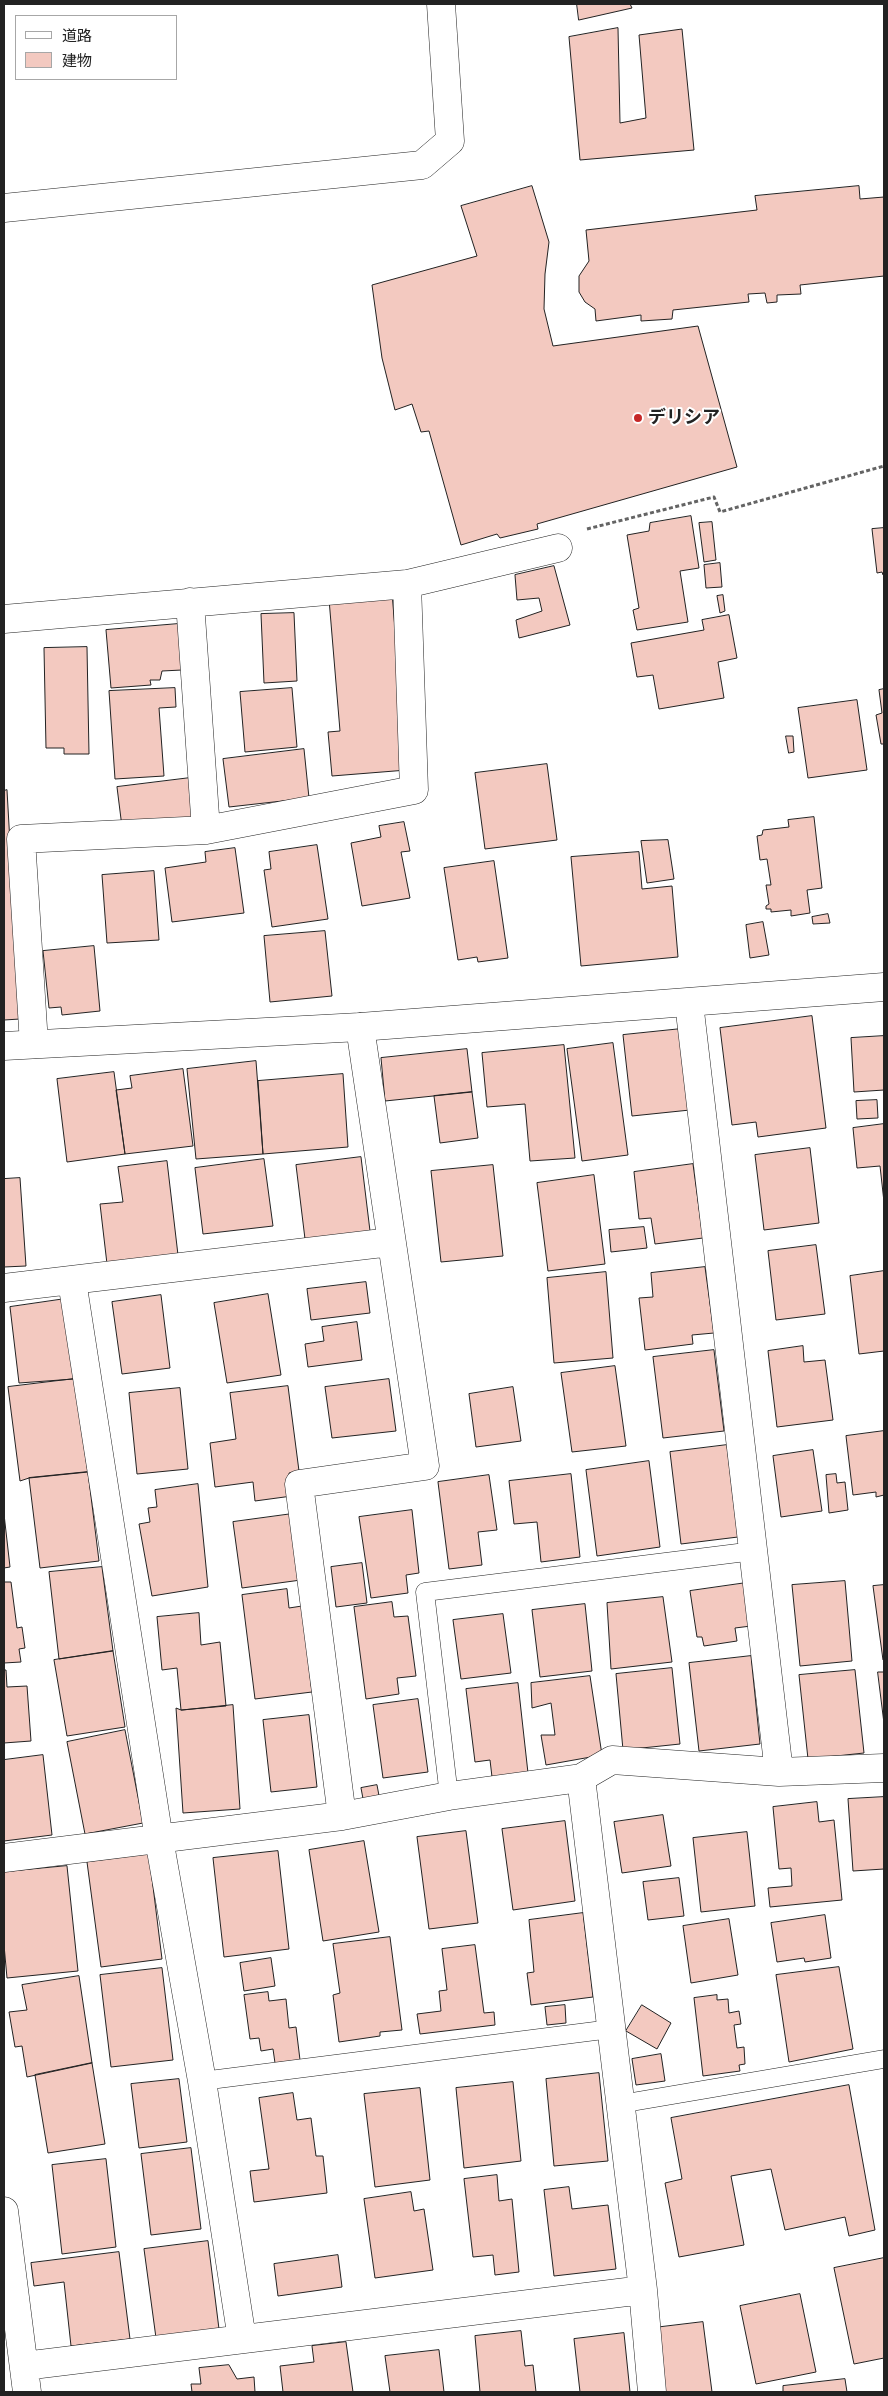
<!DOCTYPE html>
<html>
<head>
<meta charset="utf-8">
<style>
  body { margin:0 }
  #map { position:relative; width:888px; height:2396px; overflow:hidden; background:#fff; font-family:"PT Sans","Noto Sans JP",sans-serif }
  canvas { display:block }
  .frame { position:absolute; inset:0; border:5px solid #222; pointer-events:none }
  .legend { position:absolute; left:15px; top:15px; width:162px; height:65px; box-sizing:border-box; background:#fff; border:1px solid #a7a7a7; margin:0; padding:6px 9px; list-style:none; font-size:15px; color:#222 }
  .legend li { display:flex; align-items:center; gap:10px; height:25px }
  .legend b { width:25px; border:1px solid #a7a7a7 }
</style>
</head>
<body>
<div id="map">
<canvas width="888" height="2396"></canvas>
<div class="frame"></div>
<ul class="legend">
<li><b style="height:6px;background:#fff"></b>道路</li>
<li><b style="height:14px;background:#f3c9c0"></b>建物</li>
</ul>
</div>
<script>
const c = document.querySelector('canvas').getContext('2d');
c.lineJoin = 'round';
function fill(path, color) {
  c.fillStyle = color;
  c.fill(path, 'evenodd');
}
function stroke(path, color, width, dash) {
  c.strokeStyle = color;
  c.lineWidth = width;
  c.lineCap = dash ? 'butt' : 'round';
  c.setLineDash(dash || []);
  c.stroke(path);
}
function write(font, color, halo, rows, align = 'center') {
  c.font = font + ' "PT Sans","Noto Sans JP",sans-serif';
  c.lineWidth = 4;
  c.setLineDash([]);
  c.textBaseline = 'middle';
  c.strokeStyle = halo;
  c.fillStyle = color;
  for (const [text, x, y, turn = 0] of rows) {
    c.save();
    c.translate(x, y);
    c.rotate((+turn || 0) * Math.PI / 180);
    c.textAlign = isNaN(turn) ? turn : align;
    if (halo) c.strokeText(text, 0, 0);
    c.fillText(text, 0, 0);
    c.restore();
  }
}
const building = new Path2D(`
  M577 4H630L632 8 579 20Z
  M618 28 620 123 646 118 639 35 682 29 694 150 580 160 569 37Z
  M532 186 549 242 545 274 544 309 553 346 698 326 737 467 537 524 538 529 500 538 497 534 461 545 429 431 421 432 412 404 395 410 382 358 372 285 477 256 461 206Z
  M859 186 860 199 884 197V276L800 285 801 294 777 295V302L767 303 765 293 748 294 749 302 673 310 672 319 641 321V315L596 321 595 309 585 302 579 292V276L589 261 586 230 757 210 755 196Z
  M691 516 699 568 680 571 688 622 637 630 633 610 639 608 627 535 649 531 650 523Z
  M712 522 716 560 704 562 699 523Z
  M884 528V575H883L882 572 877 573 872 529Z
  M720 563 722 587 706 588 704 565Z
  M554 566 570 625 519 638 516 620 542 611 539 598 517 600 515 575Z
  M392 593 407 770 332 776 328 732 340 731 329 599Z
  M723 595 725 611 720 613 717 596Z
  M294 613 297 681 264 683 261 614Z
  M729 615 737 658 718 662 724 698 659 709 653 675 637 677 631 643 704 630 702 620Z
  M178 624 182 670 162 671 160 680H150L151 685 111 688 106 630Z
  M87 647 89 754H64V748H46L44 648Z
  M175 688 176 707 159 708 164 776 115 779 109 691Z
  M292 688 297 747 245 752 240 692Z
  M884 689V744H881L876 715 882 713 879 690Z
  M857 700 867 770 808 778 798 708Z
  M786 736H793L794 752 789 753Z
  M304 749 309 798 229 807 223 759Z
  M547 764 557 840 485 849 475 773Z
  M190 778 195 819 122 827 117 787Z
  M7 790 20 1019 4 1020V791Z
  M814 817 822 888 807 890 810 913 791 916V910L771 912V909H766V906L769 904 766 885H771L767 859 760 860 757 836 762 835 763 830 789 827 788 820Z
  M404 822 410 851 401 852 410 898 362 906 351 843 381 837 379 826Z
  M668 840 674 879 647 883 641 841Z
  M317 845 328 919 272 927 264 870 271 869 269 852Z
  M235 848 244 913 172 922 165 868 206 862 205 852Z
  M639 852 642 889 672 886 678 957 581 966 571 857Z
  M494 861 508 958 478 962 477 957 458 960 444 868Z
  M154 871 159 940 107 943 102 875Z
  M828 914 830 923 813 924 812 917Z
  M763 922 769 955 750 958 746 925Z
  M325 931 332 996 270 1002 264 936Z
  M94 946 100 1011 62 1015 61 1007 49 1008 43 951Z
  M812 1016 826 1128 758 1137 756 1122 732 1125 720 1028Z
  M681 1029 690 1110 632 1116 623 1035Z
  M884 1036V1090L854 1092 851 1038Z
  M613 1043 628 1155 582 1161 567 1049Z
  M564 1045 575 1158 530 1161 525 1104 487 1107 482 1053Z
  M467 1049 472 1092 385 1101 381 1058Z
  M256 1061 263 1154 196 1159 187 1069Z
  M183 1069 193 1146 125 1154 116 1090 132 1088 130 1076Z
  M114 1072 125 1154 67 1162 57 1079Z
  M343 1074 348 1147 263 1154 258 1081Z
  M472 1092 478 1138 440 1143 434 1096Z
  M877 1100 878 1118 857 1119 856 1101Z
  M884 1124V1202L880 1166 857 1168 853 1128Z
  M810 1148 819 1223 764 1230 755 1155Z
  M361 1157 370 1231 305 1239 296 1165Z
  M264 1159 273 1226 203 1234 195 1168Z
  M167 1161 178 1255 107 1264 100 1204 123 1202 118 1167Z
  M693 1164 703 1238 655 1244 651 1218 639 1219 634 1172Z
  M493 1165 503 1256 441 1262 431 1171Z
  M594 1175 605 1264 548 1271 537 1183Z
  M20 1178 26 1266 4 1267V1179Z
  M644 1227 647 1248 611 1252 609 1230Z
  M816 1245 825 1314 776 1320 768 1251Z
  M705 1267 714 1333 692 1335 693 1344 645 1350 639 1298 653 1297 651 1273Z
  M884 1271V1351L859 1354 850 1276Z
  M606 1272 613 1358 554 1363 547 1278Z
  M366 1282 370 1313 311 1320 307 1289Z
  M268 1294 281 1375 227 1383 214 1303Z
  M161 1295 170 1368 122 1374 112 1302Z
  M65 1299 74 1379 19 1383 10 1307Z
  M357 1322 362 1360 308 1367 305 1344 324 1341 322 1327Z
  M803 1346 804 1362 825 1360 833 1420 777 1427 768 1351Z
  M714 1350 724 1431 663 1438 653 1357Z
  M615 1366 626 1446 572 1452 561 1373Z
  M74 1379 88 1472 29 1478 20 1481 8 1387Z
  M389 1379 396 1431 332 1438 325 1387Z
  M288 1386 299 1471 289 1473 292 1496 255 1501 253 1482 215 1487 210 1443 236 1439 230 1393Z
  M513 1387 521 1441 476 1447 469 1394Z
  M180 1388 188 1469 137 1474 129 1393Z
  M884 1431V1495L876 1497V1492L853 1495 846 1436Z
  M727 1445 738 1537 681 1544 670 1452Z
  M813 1450 822 1511 781 1517 773 1456Z
  M649 1461 660 1547 597 1556 586 1470Z
  M88 1472 99 1561 40 1568 29 1478Z
  M571 1474 580 1557 541 1562 537 1522 514 1524 509 1481Z
  M836 1474 837 1483 845 1482 848 1510 829 1513 826 1475Z
  M489 1475 497 1530 478 1532 482 1565 449 1569 438 1482Z
  M198 1484 208 1587 152 1596 139 1524 150 1522 148 1508 157 1507 155 1490Z
  M412 1510 419 1573 406 1575 408 1593 371 1598 359 1517Z
  M4 1514 10 1567 4 1568Z
  M292 1514 301 1580 242 1588 233 1522Z
  M362 1563 367 1603 336 1607 331 1567Z
  M102 1567 113 1651 59 1659 49 1572Z
  M845 1581 852 1661 800 1666 792 1585Z
  M4 1582H11L17 1628 22 1627 25 1648 19 1649 21 1662 4 1663Z
  M746 1583 751 1626 735 1628 737 1641 704 1646 702 1637H697L690 1591Z
  M884 1585V1659L883 1660 873 1586Z
  M287 1589 289 1608 302 1606 312 1692 255 1699 242 1595Z
  M663 1597 672 1662 611 1669 607 1603Z
  M392 1602 394 1617 408 1616 416 1676 397 1678 399 1694 366 1699 354 1607Z
  M585 1604 592 1671 540 1677 532 1610Z
  M199 1613 201 1645 220 1642 226 1706 181 1710 177 1668 162 1670 157 1617Z
  M503 1614 511 1673 461 1679 453 1620Z
  M113 1651 125 1727 67 1736 54 1660Z
  M751 1656 760 1744 699 1751 689 1663Z
  M672 1668 680 1744 623 1750 616 1674Z
  M4 1670H6L7 1687 27 1686 31 1741 4 1743Z
  M855 1670 864 1753 808 1759 799 1675Z
  M878 1672H884V1723Z
  M590 1676 602 1755 546 1765 541 1735H555L551 1703 532 1708 531 1683Z
  M518 1683 528 1773 492 1777 490 1760 475 1762 466 1689Z
  M418 1699 428 1772 383 1778 373 1705Z
  M233 1705 240 1809 183 1813 176 1708 181 1710Z
  M309 1715 317 1787 271 1792 263 1720Z
  M125 1730 143 1823 85 1834 67 1742Z
  M43 1755 52 1835 4 1841V1760Z
  M377 1785 380 1801 364 1804 361 1788Z
  M884 1797V1869L853 1871 848 1799Z
  M817 1802 819 1822 834 1820 842 1900 770 1907 768 1888 792 1886 791 1868 779 1869 773 1807Z
  M663 1815 671 1866 622 1873 614 1822Z
  M565 1821 575 1901 513 1910 502 1829Z
  M466 1831 478 1923 429 1929 417 1837Z
  M747 1832 755 1906 701 1912 693 1838Z
  M364 1841 379 1932 323 1941 309 1850Z
  M278 1851 289 1949 224 1957 213 1858Z
  M149 1854 162 1959 101 1967 87 1862Z
  M67 1866 78 1971 7 1978 4 1945V1872Z
  M679 1878 684 1916 648 1920 643 1882Z
  M583 1913 593 1997 531 2005 527 1973 534 1972 529 1920Z
  M825 1915 831 1958 805 1962 804 1958 777 1962 771 1923Z
  M729 1919 738 1975 691 1983 683 1926Z
  M390 1937 402 2030 380 2032V2036L339 2042 333 1995 340 1993 333 1944Z
  M475 1945 484 2013 494 2012 495 2025 420 2034 417 2014 441 2011 439 1991 447 1990 442 1949Z
  M271 1958 275 1986 244 1991 240 1963Z
  M839 1967 853 2049 789 2062 776 1975Z
  M162 1968 173 2060 111 2067 100 1975Z
  M79 1976 92 2063 27 2077 22 2046 15 2047 9 2012 27 2010 22 1985Z
  M268 1992 269 2001 286 1999 289 2028 296 2027 300 2060 275 2063 273 2049 261 2051 259 2038 250 2039 244 1995Z
  M717 1995V2000L728 1999 729 2013 739 2011 741 2024 734 2025 737 2048 744 2047 745 2064 739 2065 740 2071 703 2076 694 1998Z
  M565 2005 566 2023 547 2025 545 2007Z
  M642 2005 671 2023 657 2049 626 2031Z
  M661 2054 665 2081 636 2085 632 2059Z
  M92 2063 105 2144 48 2153 35 2075Z
  M599 2073 608 2161 554 2166 546 2079Z
  M179 2079 187 2142 139 2148 131 2084Z
  M513 2082 521 2161 464 2168 456 2088Z
  M849 2085 875 2230 849 2236 845 2217 785 2230 771 2169 731 2176 744 2245 679 2257 665 2183 682 2179 671 2118Z
  M420 2088 430 2180 375 2187 364 2094Z
  M293 2093 297 2120 311 2118 316 2156H323L327 2193 254 2202 250 2171 269 2169 259 2098Z
  M191 2148 201 2229 151 2235 141 2154Z
  M106 2159 116 2247 62 2254 52 2165Z
  M497 2175 499 2201 512 2199 519 2272 495 2275 493 2255 473 2257 464 2179Z
  M569 2187 572 2209 608 2205 616 2269 554 2276 544 2190Z
  M411 2192 414 2211 424 2209 433 2270 375 2278 364 2199Z
  M208 2241 219 2329 156 2338 144 2249Z
  M119 2252 130 2339 71 2346 64 2282 34 2286 31 2263Z
  M338 2255 342 2287 278 2296 274 2264Z
  M884 2258V2358L854 2364 834 2268Z
  M800 2294 816 2372 756 2384 740 2306Z
  M703 2322 712 2392H661L653 2328Z
  M521 2331 525 2366 533 2365 536 2392H480L475 2336Z
  M624 2333 630 2392H580L574 2339Z
  M346 2342 353 2392H283L280 2366 314 2362 312 2346Z
  M439 2350 444 2392H390L385 2356Z
  M229 2365 237 2379 254 2377 255 2392H192L191 2384H201L199 2368Z
  M845 2379 847 2392H783V2386Z`);
fill(building, '#f3c9c0');
stroke(building, '#222', 1);
const service = new Path2D(`
  M449 1796 425 1592 754 1551
  M202 2081 611 2029
  M620 2104 884 2059`);
const minor = new Path2D(`
  M4 208 422 165 450 141 441 4
  M190 602 206 830
  M4 619 407 584 558 548
  M689 1003 779 1772
  M34 1044 21 839 206 830 414 790 407 584
  M72 1281 159 1839 202 2081 242 2339
  M4 1288 391 1242
  M581 1778 643 2290 652 2392
  M342 1816 299 1484 425 1466 360 1027
  M4 1858 342 1816 449 1796 581 1778 612 1760 779 1772 884 1768
  M4 2211 27 2392
  M24 2366 643 2290`);
const tertiary = new Path2D(`
  M4 1046 360 1027 884 987`);
stroke(service, '#222', 19);
stroke(minor, '#222', 29);
stroke(tertiary, '#222', 29);
stroke(new Path2D(`
  M587 529 714 497 720 512 884 466`), '#646464', 3, [4, 2.5]);
stroke(service, '#fff', 18);
stroke(minor, '#fff', 28);
stroke(tertiary, '#fff', 28);
for (const [x, y, r, color] of [
  [638,418,5,"#c62828"]
]) {
  const dot = new Path2D();
  dot.arc(x, y, r, 0, 2 * Math.PI);
  c.fillStyle = color;
  c.fill(dot);
  stroke(dot, '#fff', 2);
}
write('bold 18px', '#222', '#fff', [
  ["デリシア",648,418]
], 'left');
</script>
</body>
</html>
